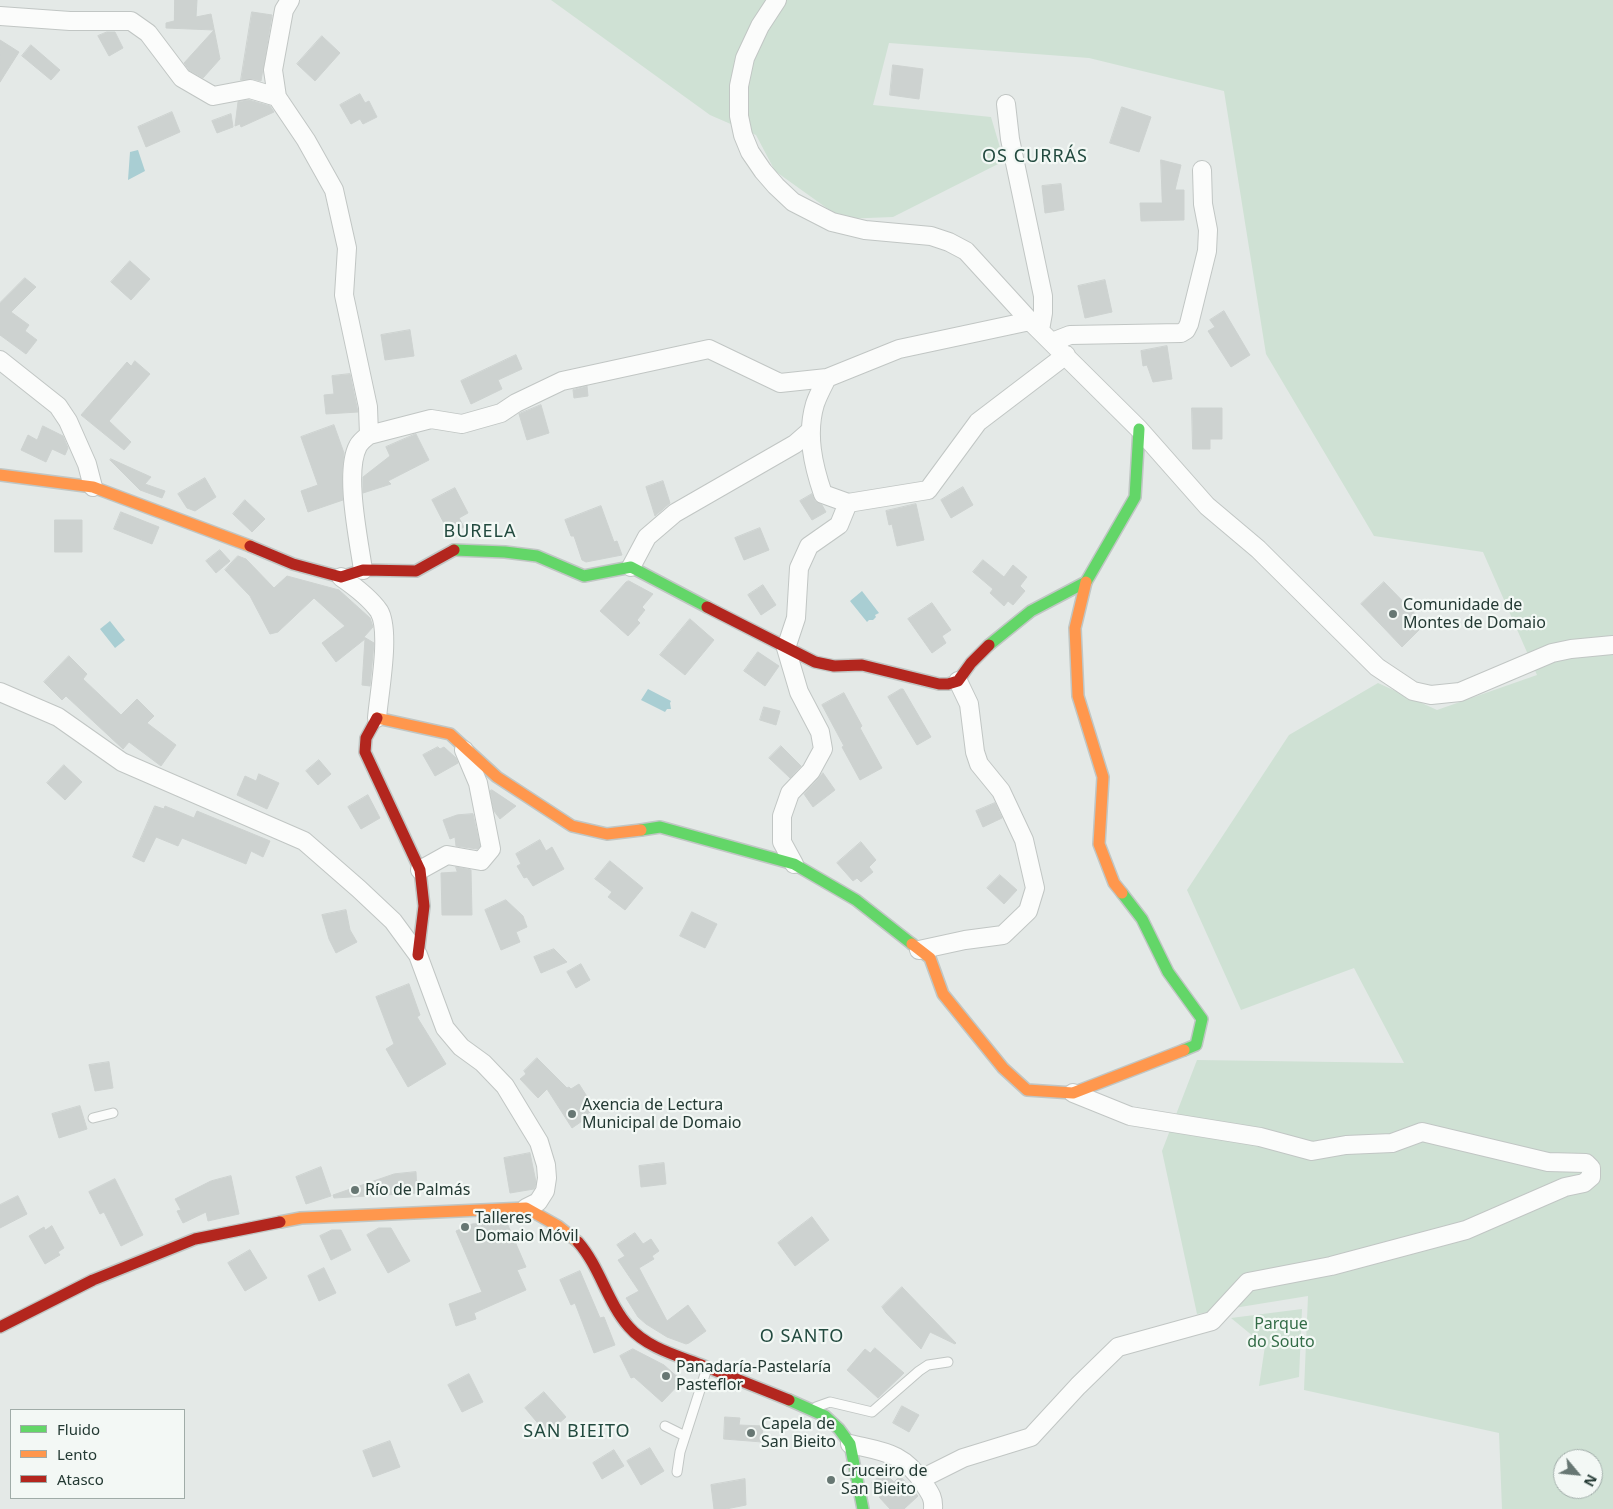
<!DOCTYPE html>
<html>
<head>
<meta charset="utf-8">
<style>
  body { margin:0 }
  #map { position:relative; width:1613px; height:1509px; overflow:hidden; background:#e4e9e7; font-family:"Noto Sans",sans-serif }
  canvas { display:block }
  .legend { position:absolute; left:10px; top:1409px; width:175px; height:90px; box-sizing:border-box; background:#f3f8f5; border:1px solid #a0aca8; margin:0; padding:6px 9px; list-style:none; font-size:15px; color:#243a34 }
  .legend li { display:flex; align-items:center; gap:10px; height:25px }
  .legend b { width:25px; border:1px solid #a0aca8 }
  .north { position:absolute; left:1553px; top:1449px; width:50px; height:50px; box-sizing:border-box; background:#f3f8f5; border:1px solid #a0aca8; border-radius:50%; rotate:118deg; font-size:14px; font-weight:700; line-height:20px; text-align:center; color:#243a34 }
  .north::after { content:''; display:block; margin:auto; width:18px; height:22px; background:#677773; clip-path:polygon(50% 0,100% 100%,50% 72%,0 100%) }
</style>
</head>
<body>
<div id="map">
<canvas width="1613" height="1509"></canvas>
<ul class="legend">
<li><b style="height:6px;background:#63d668"></b>Fluido</li>
<li><b style="height:6px;background:#ff974d"></b>Lento</li>
<li><b style="height:6px;background:#b3261e"></b>Atasco</li>
</ul>
<div class="north">N</div>
</div>
<script>
const c = document.querySelector('canvas').getContext('2d');
c.lineJoin = 'round';
function fill(path, color) {
  c.fillStyle = color;
  c.fill(path, 'evenodd');
}
function stroke(path, color, width, dash) {
  c.strokeStyle = color;
  c.lineWidth = width;
  c.lineCap = dash ? 'butt' : 'round';
  c.setLineDash(dash || []);
  c.stroke(path);
}
function write(font, color, halo, rows, align = 'center') {
  c.font = font + ' "Noto Sans",sans-serif';
  c.lineWidth = 4.5;
  c.setLineDash([]);
  c.textBaseline = 'middle';
  c.strokeStyle = halo;
  c.fillStyle = color;
  for (const [text, x, y, turn = 0] of rows) {
    c.save();
    c.translate(x, y);
    c.rotate((+turn || 0) * Math.PI / 180);
    c.textAlign = isNaN(turn) ? turn : align;
    if (halo) c.strokeText(text, 0, 0);
    c.fillText(text, 0, 0);
    c.restore();
  }
}
fill(new Path2D(`
  M551 0H1613V1509H1502L1499 1433 1304 1390 1308 1296 1197 1314 1162 1151 1197 1060 1404 1063 1354 968 1241 1010 1187 890 1289 735 1378 683 1437 710 1537 675 1483 552 1374 536 1266 354 1224 91 1089 58 889 43 873 105 991 117 1004 161 893 217 842 219 775 171 756 135 710 115ZM1563 1459H1593V1489H1563Z
  M1302 1309 1299 1377 1259 1386 1265 1346 1231 1318Z`), '#cfe1d4');
fill(new Path2D(`
  M138 150 145 171 128 180 130 152Z
  M862 591 879 613 875 615 876 617 873 620H869L867 622 850 601Z
  M110 621 125 640 115 648 100 629Z
  M648 689 671 701 670 703 671 709H667L665 712 641 700Z`), '#a9ced3');
const building = new Path2D(`
  M175 0H197L196 17 211 14 220 59 203 78 189 70 184 63 214 30 166 28V23L174 21Z
  M252 12 272 15 261 81 253 79 241 80Z
  M107 32H115L123 48 109 56 98 36Z
  M322 36 340 53 315 81 297 64Z
  M0 40 19 52 0 82Z
  M31 45 60 70 51 80 22 56Z
  M893 65 923 69 919 99 890 95Z
  M360 94 365 103 369 101 377 117 363 124 360 119 351 124 340 105Z
  M249 100 270 106 274 112 241 127 240 124 235 126 238 102Z
  M1122 107 1151 117 1139 152 1110 143Z
  M172 112 180 132 146 147 138 127Z
  M231 114 233 127 217 133 212 121Z
  M1161 160 1181 165 1175 190H1184V220L1141 221 1140 203H1162Z
  M1061 184 1064 210 1045 213 1042 186Z
  M130 261 150 279 131 300 111 282Z
  M25 278 36 287 11 312 29 325 25 331 37 340 26 354 0 335V303Z
  M1105 280 1112 312 1085 318 1078 286Z
  M1224 311 1250 355 1231 367 1208 331 1215 327 1210 320Z
  M410 330 414 356 385 360 381 335Z
  M1167 346 1172 379 1153 382 1147 365 1143 366 1141 351Z
  M516 355 522 369 498 380 502 389 471 404 461 381Z
  M135 361 150 374 109 421 131 442 124 450 81 415 127 362 131 366Z
  M350 374 358 412 326 414 324 395 334 394 332 376Z
  M587 386 588 396 574 398 573 390Z
  M541 405 549 433 527 440 519 414Z
  M1192 408H1222V439H1210V449H1193Z
  M334 425 344 453 342 472 343 500 308 512 301 491 318 485 301 437Z
  M43 426 63 436 68 448 65 455 52 449 46 462 21 450 28 435 37 440Z
  M416 434 429 460 388 481 391 484 363 493V477L390 456 386 447Z
  M111 459 151 477 145 484 165 491 162 498 140 490 110 460Z
  M205 478 216 497 195 511 187 508 178 494Z
  M663 481 670 503 655 516 646 487Z
  M963 487 973 505 951 518 941 500Z
  M455 488 468 513 459 518 464 527 450 535 432 500Z
  M812 494 815 501 822 505 826 512 812 520 800 501Z
  M245 500 265 519 252 532 233 514Z
  M916 504 924 540 897 546 892 524 889 525 886 511Z
  M601 506 614 542 617 541 622 555 586 562 582 560 574 536H571L565 520Z
  M121 512 159 527 152 544 114 529Z
  M55 520H82V552H55Z
  M760 528 769 550 744 560 735 538Z
  M220 550 230 561 216 573 206 561Z
  M238 556 246 559 274 588 287 576 339 590 370 618 373 627 364 637 374 643 370 686 362 685 365 639 336 662 322 643 345 626 314 598 278 632 270 634 250 596 225 570Z
  M983 560 1004 577 1013 565 1027 577 1020 586 1025 591 1013 605 1008 601 1004 606 990 593 993 589 973 572Z
  M629 581 653 594 642 607 645 610 637 620 640 623 628 636 600 611 626 582Z
  M1384 582 1425 624 1402 647 1361 604Z
  M763 585 776 605 761 615 748 595Z
  M932 603 951 630 942 636 946 643 932 653 908 619Z
  M690 619 714 640 685 675 660 655Z
  M758 652 779 666 765 686 744 671Z
  M69 656 87 674 83 679 121 715 137 699 154 716 147 723 176 745 161 766 129 742 123 749 66 696 62 700 44 682Z
  M901 689H903L931 737 917 745 888 697Z
  M844 693 862 726 860 728 882 768 860 780 842 747 844 746 822 705Z
  M764 707 780 711 776 725 760 720Z
  M781 746 801 766 790 778 769 758Z
  M438 747 440 749 444 747 456 758 458 763 435 776 423 755Z
  M319 760 331 774 318 785 306 771Z
  M64 765 82 782 65 800 47 783Z
  M823 773 835 790 813 807 804 794Z
  M259 774 279 783 267 809 237 795 245 776 256 781Z
  M492 790 516 806 500 819 494 811 490 791Z
  M368 795 380 818 361 829 348 807Z
  M995 803 1002 818 983 827 976 811Z
  M155 806 164 809 165 806 194 818 197 811 270 841 263 857 251 851 246 864 182 838 178 846 156 837 144 862 133 857Z
  M473 814 480 846 477 849 456 846 455 837 450 839 443 820 457 815Z
  M540 840 546 851 552 847 564 869 533 886 527 877 524 878 517 866 521 864 516 854Z
  M861 842 876 860 869 867 873 872 861 882 857 878 853 881 837 863Z
  M610 861 643 888 625 910 608 897 612 892 595 879Z
  M456 867 471 870 472 915H442L441 873 457 872Z
  M1000 875 1017 890 1004 904 987 888Z
  M506 900 523 916 527 927 516 932 520 942 501 950 485 910Z
  M346 910 350 930 357 942 336 953 329 939 322 915Z
  M692 912 717 924 705 948 680 936Z
  M554 949 567 962 541 973 534 957Z
  M581 964 590 980 576 988 567 972Z
  M409 984 420 1015 417 1017 446 1064 408 1087 386 1049 394 1044 376 997Z
  M537 1058 567 1088 569 1087 571 1089 579 1084 595 1109 587 1114 588 1117 572 1128 547 1089 538 1098 520 1079 526 1074 524 1071Z
  M109 1062 113 1088 95 1091 89 1065Z
  M80 1106 87 1129 59 1138 52 1114Z
  M530 1153 536 1182 535 1187 534 1189 510 1193 504 1158Z
  M664 1163 666 1184 641 1187 639 1166Z
  M321 1167 331 1196 306 1204 296 1177Z
  M416 1172 417 1193 334 1198 333 1195 394 1174Z
  M231 1176 239 1214 208 1221 206 1212 183 1223 177 1211 181 1210 175 1199 211 1181Z
  M115 1179 143 1235 121 1246 104 1212 100 1214 89 1192Z
  M18 1196 27 1214 0 1228V1205Z
  M812 1217 829 1240 795 1266 778 1243Z
  M507 1223 526 1267 517 1270 526 1290 474 1313 476 1319 456 1326 449 1304 482 1292 456 1231 472 1224Z
  M52 1226 64 1248 58 1252 60 1255 45 1264 29 1236 44 1227 45 1230Z
  M379 1228H391L410 1261 388 1273 367 1235Z
  M332 1230H341L351 1250 331 1260 320 1236Z
  M635 1233 643 1244 651 1239 659 1251 652 1256 654 1259 639 1268 667 1321 688 1305 706 1331 689 1343 686 1344 667 1337 646 1324 638 1317 626 1298 639 1291 618 1260 625 1256 617 1245Z
  M250 1250 267 1278 245 1291 228 1263Z
  M324 1268 336 1293 319 1301 308 1276Z
  M580 1271 600 1318 604 1317 615 1345 594 1353 575 1303 571 1305 560 1280Z
  M902 1287 956 1343 955 1344 930 1332 921 1349 886 1313 882 1307Z
  M875 1348 904 1373 878 1398 847 1370 865 1349 870 1353Z
  M633 1349 664 1365 682 1381 662 1402 634 1377 631 1378 620 1356Z
  M469 1374 483 1402 462 1412 448 1385Z
  M544 1392 566 1417 547 1434 525 1408Z
  M902 1406 919 1415 909 1432 893 1423Z
  M725 1417 740 1418 739 1425 763 1426 762 1442 724 1439Z
  M390 1441 400 1467 373 1477 363 1451Z
  M650 1448 664 1471 641 1485 627 1461Z
  M614 1450 624 1466 602 1479 593 1463Z
  M884 1472 894 1482 900 1476 918 1496 904 1509H890L879 1497 882 1494 872 1483Z
  M745 1479 746 1505 726 1509H714L711 1485Z`);
fill(building, '#cdd2d0');
stroke(building, '#cdd2d0', 1);
const lane = new Path2D(`
  M93 1118 113 1113
  M816 1407 830 1402 872 1412 919 1371 928 1365 948 1362
  M665 1426 685 1436
  M677 1472 680 1452 707 1368`);
const street = new Path2D(`
  M290 0 284 10 273 70 277 97 306 140 334 190 347 248 344 295 368 407 369 435C365 438 360 442 358 446 344 472 359 541 363 570
  M777 0 760 26 745 58 739 86V116L743 135 750 152 763 171 776 186 793 202 832 222 865 230 931 236 949 242 966 251 1030 321 1139 429 1207 506 1258 549 1377 667 1413 691 1431 695 1460 692 1552 653 1571 649 1613 645
  M0 16 70 21H131L148 33 182 78 213 96 250 89 277 97
  M1006 104 1010 139 1043 296V313L1040 330
  M1052 342 1070 335 1181 333 1186 330 1189 324 1207 251 1208 230 1203 204 1202 170
  M0 360 58 406 68 421 87 464 93 487
  M369 435 431 419 462 424 501 413 516 403 562 381 709 349 780 383 827 378
  M848 503 823 494C813 465 806 434 815 404 818 395 823 386 827 378L899 349 1030 321
  M631 567 647 537 675 513 795 444 811 430
  M341 577C354 586 370 598 379 611 391 631 379 693 377 718
  M0 692 58 717 122 762 304 841 359 889 393 921 418 955 445 1028 461 1047 483 1063 505 1086 539 1142 546 1165 547 1178 545 1191 538 1202 526 1208
  M794 864 782 842V816L790 793 811 771 823 749 820 732 799 692 786 648 796 618 799 568 809 546 839 525 848 503 928 490 978 422 1066 355
  M420 870 447 855 481 861 491 849 478 783 464 750
  M919 950 965 940 1003 935 1028 911 1035 888 1024 840 1001 791 979 764 975 752 969 704 958 681
  M850 1444C884 1452 903 1452 924 1484 930 1493 934 1498 933 1509
  M921 1479 963 1458 1031 1437 1078 1386 1118 1347 1212 1321 1248 1282 1331 1266 1466 1230 1565 1187 1584 1183 1591 1177V1168L1586 1163 1548 1162 1422 1132 1392 1143 1346 1145 1312 1151 1260 1137 1130 1116 1073 1093`);
const fast = new Path2D(`
  M454 550 505 552 537 556 584 576 631 567 707 607
  M989 645 1031 611 1086 582 1135 497 1139 429
  M641 830 660 827 794 864 856 900 912 944
  M1122 893 1142 919 1168 972 1202 1019 1196 1045 1184 1050
  M789 1400 825 1416 839 1429 850 1444 863 1509`);
const slow = new Path2D(`
  M0 475 93 487 250 546
  M1086 582 1075 628 1078 696 1103 777 1099 844 1114 883 1122 893
  M377 718 450 734 497 777 572 826 607 834 641 830
  M912 944 930 958 943 994 1003 1068 1027 1090 1073 1093 1184 1050
  M280 1222 301 1218 526 1208 558 1226 578 1242`);
const jam = new Path2D(`
  M250 546 293 564 341 577 363 570 416 571 454 550
  M707 607 815 662 834 666 862 665 939 684H948L958 681 971 663 989 645
  M377 718 366 738 365 752 420 870 424 906 418 955
  M578 1242C600 1267 607 1302 629 1327 647 1348 679 1356 704 1366 732 1377 761 1389 789 1400
  M0 1327 93 1280 195 1239 280 1222`);
stroke(lane, '#c1c6c4', 11);
stroke(street, '#c1c6c4', 20);
stroke(fast, '#c0c6c4', 14);
stroke(slow, '#c0c6c4', 14);
stroke(jam, '#c0c6c4', 14);
stroke(lane, '#fbfcfb', 9);
stroke(street, '#fbfcfb', 18);
stroke(fast, '#63d668', 11);
stroke(slow, '#ff974d', 11);
stroke(jam, '#b3261e', 11);
for (const [x, y, r, color] of [
  [1393,614,5,"#677773"],
  [572,1114,5,"#677773"],
  [355,1190,5,"#677773"],
  [465,1227,5,"#677773"],
  [666,1376,5,"#677773"],
  [751,1433,5,"#677773"],
  [831,1480,5,"#677773"]
]) {
  const dot = new Path2D();
  dot.arc(x, y, r, 0, 2 * Math.PI);
  c.fillStyle = color;
  c.fill(dot);
  stroke(dot, '#f3f8f5', 2);
}
write('16px', '#243a34', '#f3f8f5', [
  ["Comunidade de",1403,605],
  ["Montes de Domaio",1403,623],
  ["Axencia de Lectura",582,1105],
  ["Municipal de Domaio",582,1123],
  ["Río de Palmás",365,1190],
  ["Talleres",475,1218],
  ["Domaio Móvil",475,1236],
  ["Panadaría-Pastelaría",676,1367],
  ["Pasteflor",676,1385],
  ["Capela de",761,1424],
  ["San Bieito",761,1442],
  ["Cruceiro de",841,1471],
  ["San Bieito",841,1489]
], 'left');
write('16px', '#336c47', '#f3f8f5', [
  ["Parque",1281,1324],
  ["do Souto",1281,1342]
]);
c.letterSpacing = '1px';
write('18px', '#224a3f', '#f3f8f5', [
  ["OS CURRÁS",1035,157],
  ["BURELA",480,532],
  ["O SANTO",802,1337],
  ["SAN BIEITO",577,1432]
]);
c.letterSpacing = '0px';
</script>
</body>
</html>
